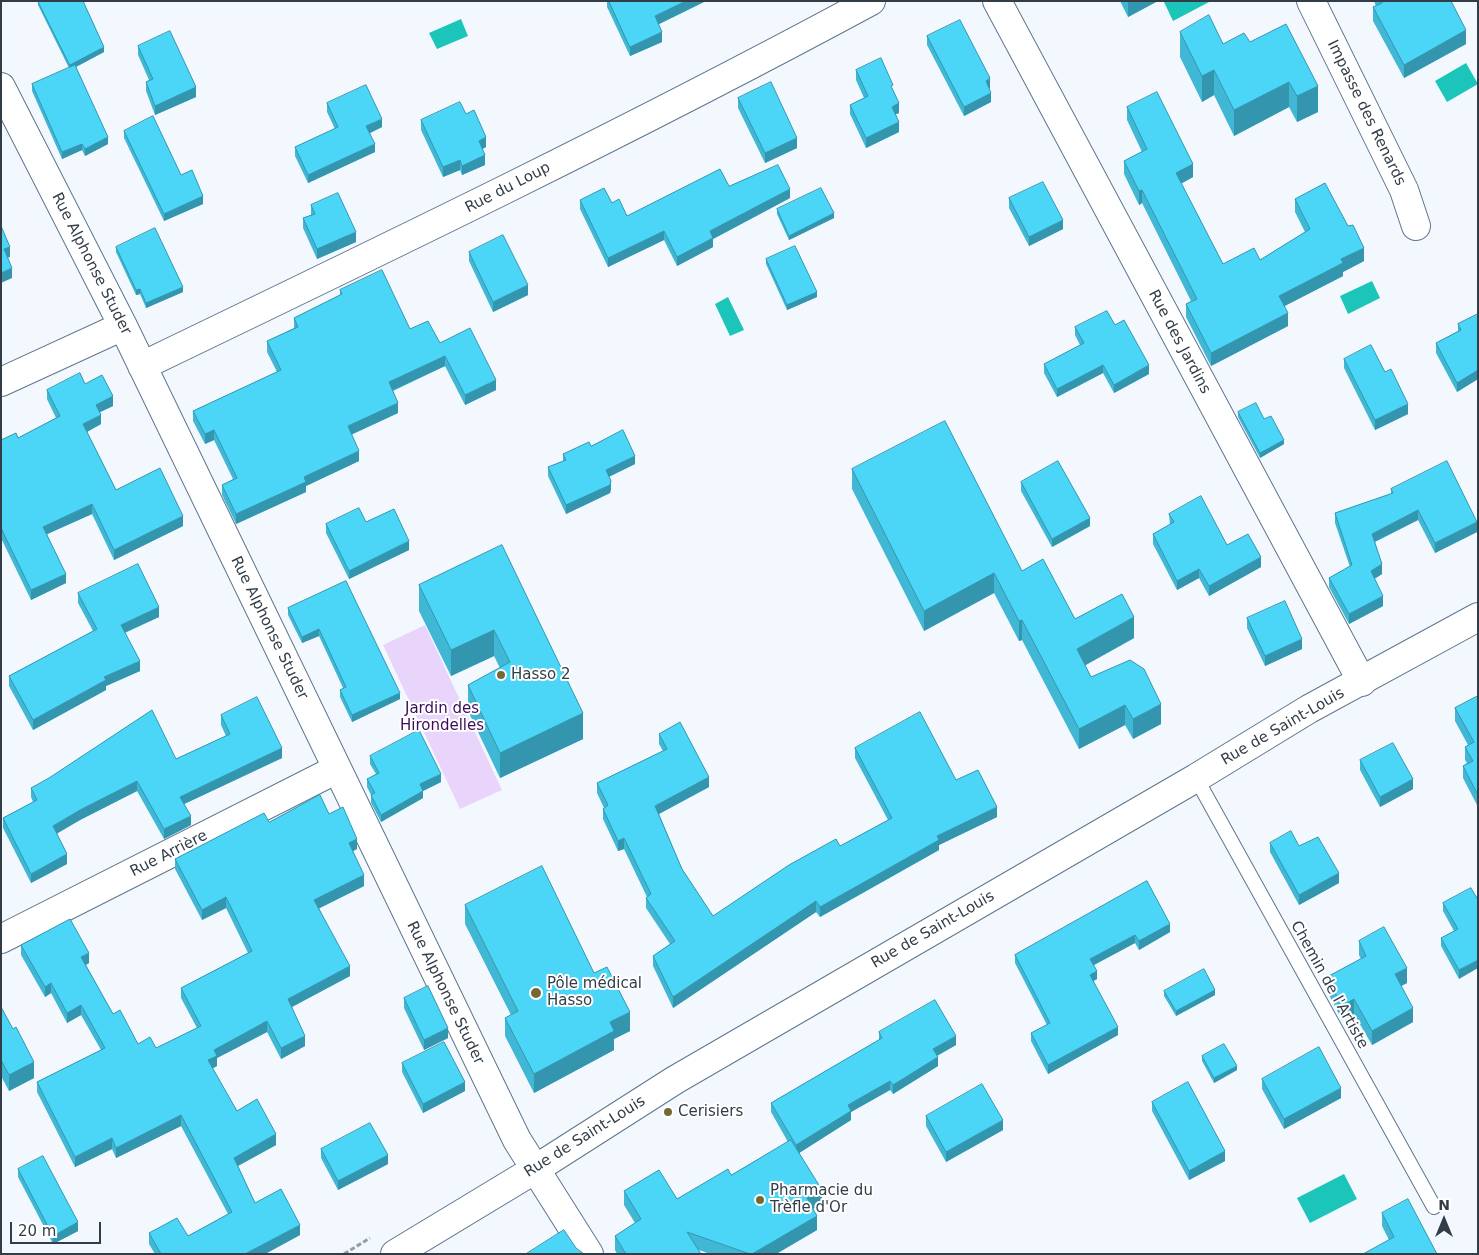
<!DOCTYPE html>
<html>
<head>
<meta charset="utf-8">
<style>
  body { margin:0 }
  #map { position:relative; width:1479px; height:1255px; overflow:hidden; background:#f3f8fe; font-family:"DejaVu Sans",sans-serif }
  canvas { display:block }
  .frame { position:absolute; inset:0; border:2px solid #323d47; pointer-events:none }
  .north { position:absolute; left:1419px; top:1195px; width:50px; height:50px; -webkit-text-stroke:4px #fff; paint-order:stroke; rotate:0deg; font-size:14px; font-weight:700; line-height:20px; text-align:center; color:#323d47 }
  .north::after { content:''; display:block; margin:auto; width:18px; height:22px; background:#323d47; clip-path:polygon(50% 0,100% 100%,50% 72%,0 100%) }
  .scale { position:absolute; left:10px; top:1222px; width:91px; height:22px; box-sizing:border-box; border:2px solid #323d47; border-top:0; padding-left:6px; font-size:15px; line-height:18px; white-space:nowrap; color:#323d47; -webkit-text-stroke:4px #fff; paint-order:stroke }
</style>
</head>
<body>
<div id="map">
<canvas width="1479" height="1255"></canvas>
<div class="frame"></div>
<div class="north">N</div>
<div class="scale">20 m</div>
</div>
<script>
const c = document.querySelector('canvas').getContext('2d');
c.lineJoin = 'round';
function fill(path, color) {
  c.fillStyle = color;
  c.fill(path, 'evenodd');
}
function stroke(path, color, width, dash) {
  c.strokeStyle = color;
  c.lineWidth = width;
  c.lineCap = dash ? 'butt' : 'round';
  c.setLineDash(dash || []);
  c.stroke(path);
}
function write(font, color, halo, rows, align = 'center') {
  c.font = font + ' "DejaVu Sans",sans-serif';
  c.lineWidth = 4;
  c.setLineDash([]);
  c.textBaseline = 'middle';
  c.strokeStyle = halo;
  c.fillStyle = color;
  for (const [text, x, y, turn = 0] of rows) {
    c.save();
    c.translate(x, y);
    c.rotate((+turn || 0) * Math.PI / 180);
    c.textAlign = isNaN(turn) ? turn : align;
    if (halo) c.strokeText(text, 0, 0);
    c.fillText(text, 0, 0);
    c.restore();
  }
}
fill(new Path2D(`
  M425 625 502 790 460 809 383 645Z`), '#e9d5fc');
fill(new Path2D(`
  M1166 1H1211L1173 21 1164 2Z
  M461 19 468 36 437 49 429 33Z
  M1466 63 1478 84 1447 102 1435 81Z
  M1372 281 1380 298 1348 314 1340 296Z
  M728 297 744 330 730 336 715 304Z
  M1344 1174 1357 1199 1310 1223 1297 1198Z`), '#1bc5b9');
const lane = new Path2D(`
  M1196 778 1434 1207`);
const street = new Path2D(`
  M997 1 1362 682
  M1311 1 1404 190 1416 226
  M1 87 123 326 517 1140 589 1254
  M142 366C387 248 632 130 871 1
  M1 382 123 326
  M1 939 337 769`);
const secondary = new Path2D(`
  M395 1254 534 1170 675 1080 1196 778 1309 709 1478 617`);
stroke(lane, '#5d768d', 16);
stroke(street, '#5d768d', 30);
stroke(secondary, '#5d768d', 30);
stroke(new Path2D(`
  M344 1254 370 1238`), '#949ca4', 3, [5, 2.5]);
stroke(lane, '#fff', 14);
stroke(street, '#fff', 28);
stroke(secondary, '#fff', 28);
fill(new Path2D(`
  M38 1H69L104 52 76 67 108 144 85 156 82 150 62 159 32 91V84L69 68 38 5Z
  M607 1H706L659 24 662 42 630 56 607 7Z
  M1120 1H1156V2L1128 17Z
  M1374 1H1451L1466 44 1404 78 1373 21V7L1376 6Z
  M1180 32 1223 44 1250 42 1318 112 1297 122 1289 107 1234 136 1214 95 1202 102 1180 57Z
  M927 36 990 88H989L991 102 964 116 927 45Z
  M138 46 196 97 155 115 146 91V82L149 80 138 55Z
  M856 70 893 91 899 113 896 114 899 132 866 148 850 114V105L864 98 856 80Z
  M738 98 797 148 765 163 738 108Z
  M327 103 382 127 370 133 375 152 308 183 295 156V147L335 129 327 112Z
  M1127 107 1193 177 1181 184 1223 264 1260 260 1305 232 1295 212V199L1364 261 1343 272V276L1284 306 1288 326 1211 366 1186 317V304L1191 301 1142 203 1139 205 1124 174V161L1142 152 1127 120Z
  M466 114 486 147 482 149 485 165 462 175 460 170 443 177 421 130V120Z
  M124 131 181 175 203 204 164 221 124 138Z
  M729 186 790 198 713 239V247L677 266 664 240 608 267 580 209V200L612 203 627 216Z
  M1009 198 1063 229 1029 246 1009 208Z
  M311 205 356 242 317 259 303 228V218L311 215Z
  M777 209 834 218 789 240 777 214Z
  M116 247 183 292 146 308 140 294 136 295 116 252Z
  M469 252 528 295 493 312 469 261Z
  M766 259 817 297 787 310 766 264Z
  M340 290 410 329 440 343 496 390 465 405 445 366 393 391 398 413 351 435 359 461 306 486V492L236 524 222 495V485L233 479 214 440 205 444 193 421V411L277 372 267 352V341L294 328V318L340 295Z
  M1478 314V379L1457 392 1436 353V343L1458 331V324Z
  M1115 325 1149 374 1114 393 1103 373 1057 397 1044 373V364L1080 345 1075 335V327Z
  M1344 359 1385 372 1408 414 1375 430 1344 368Z
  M85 384 113 406 100 412 101 424 87 432 116 490 183 526 114 560 92 514 47 534 66 583 31 600 1 538V440L18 438 56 418 47 399V390Z
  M1238 412 1264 419 1284 444 1260 458 1238 417Z
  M591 446 635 464 609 477 611 489 610 493 566 514 548 476V467L563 461V454Z
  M852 469 1022 571 1075 619 1134 638 1085 665 1091 677 1161 724 1133 739 1125 725 1079 749 1022 640 1019 641 994 593 924 631 852 489Z
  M1021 482 1090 526 1052 547 1021 491Z
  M1391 489 1477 532 1435 553 1418 520 1375 542 1382 574 1374 579 1383 606 1349 624 1329 587V578L1350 567 1335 523V513L1391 494Z
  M1169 514 1227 545 1261 567 1209 596 1199 578 1177 590 1153 544V534L1170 525Z
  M366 522 409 550 349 579 326 533V524Z
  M502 545 583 739 500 778 468 711V685L500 668 494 656 451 676 419 611V585Z
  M346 581 400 699 352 722 340 697V690L343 688 319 636 302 643 288 615V608Z
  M78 593 159 617 125 633 140 671 106 686V690L33 730 9 686V676L93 631 78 603Z
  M1247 618 1302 649 1265 666 1247 628Z
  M1478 696V807L1463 778V766L1467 763 1465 760V747L1468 745 1455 721V708Z
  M221 715 282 758 184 804 191 825 164 839 137 791 80 820 57 833 67 864 31 883 3 828V818L33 802 31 797V788L176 759 226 736 221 725Z
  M659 734 709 787 659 814 682 869 713 916 888 820 855 758V748L956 780 997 817 939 845V850L820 917 816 912 673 1008 653 966V956L670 944 646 908V898L647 897 624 849 618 851 603 819V809L604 808 597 793V783L663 751 659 744Z
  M370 756 441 782 423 791V798L381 822 371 803V795L367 787V779L376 774 370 764Z
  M1360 760 1413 789 1380 807 1360 770Z
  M329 814 357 849 353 851 364 886 319 908 350 976 292 1007 305 1046 281 1059 267 1032 217 1058V1066L212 1068 237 1111 276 1145 238 1166 255 1203 300 1235 265 1254H155L149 1244V1233L188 1236 228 1214 181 1126 116 1158 112 1149 75 1167 37 1092V1082L101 1050 81 1015 67 1023 51 993 45 997 21 955V945L89 963 86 965 113 1014 138 1044 156 1048 197 1028 181 998V988L248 953 226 908 202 920 175 869V859L269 822Z
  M1270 843 1299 846 1339 883 1299 905 1270 852Z
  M1147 881 1170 932 1139 950 1135 943 1094 965 1097 979 1093 981 1118 1035 1048 1074 1031 1041V1033L1047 1025 1015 963V955Z
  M1478 900 1459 979 1441 946V938L1454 931 1443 911V903Z
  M465 905 594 973 630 1031 614 1039V1050L534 1093 505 1036V1018L511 1015 465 924Z
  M1359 941 1407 983 1401 986 1413 1022 1372 1045 1354 1014 1342 1020 1327 991V977L1361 959 1359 955Z
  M1164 991 1215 995 1176 1016 1164 996Z
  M404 998 448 1038 424 1050 404 1008Z
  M1 1007 34 1078 9 1091 1 1076Z
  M879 1032 956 1045 937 1056 938 1066 893 1094 890 1090 851 1112V1120L799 1153 822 1204 813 1209 817 1230 776 1254H710L699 1250 701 1254H617L615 1250V1236L635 1223 624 1205V1191L677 1199 731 1175 788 1142 771 1112V1103L879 1040Z
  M1202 1056 1237 1070 1214 1083 1202 1061Z
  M402 1063 465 1091 423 1113 402 1072Z
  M1262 1079 1341 1098 1284 1129 1262 1089Z
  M1152 1102 1225 1161 1189 1180 1152 1111Z
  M926 1116 1003 1130 946 1162 926 1126Z
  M321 1149 388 1164 338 1190 321 1158Z
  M18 1169 78 1231 53 1244 18 1177Z
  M1382 1213 1437 1254 1389 1240 1382 1226Z`), '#40b8d5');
fill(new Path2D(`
  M686 1H706L655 26V16Z
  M1130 1H1156V2L1128 17V2Z
  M1466 30V44L1404 78V65Z
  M662 32V42L630 56V47Z
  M104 47V52L70 70V65Z
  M1214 70V95L1202 102V76Z
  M990 78V88L986 90V81Z
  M1289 82V107L1234 136V110Z
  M1318 86V112L1297 122V96Z
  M196 87V97L155 115V106Z
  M991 93V102L964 116V107Z
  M899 103V113L892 116V107Z
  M382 119V127L366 135V126Z
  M899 122V132L866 148V138Z
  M108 137V144L85 156V149Z
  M486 137V147L479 151V141Z
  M797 138V148L765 163V153Z
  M82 144V150L62 159V152Z
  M375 144V152L308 183V175Z
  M485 155V165L462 175V166Z
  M460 160V170L443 177V167Z
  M1193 164V177L1176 186V173Z
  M790 189V198L713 239V247L677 266V257L710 231Z
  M1142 190V203L1139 205V191Z
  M203 196V204L164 221V214Z
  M834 213V218L789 240V236Z
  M1063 220V229L1029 246V237Z
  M664 231V240L608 267V258Z
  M356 232V242L317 259V249Z
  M10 247V257L4 259V249Z
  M1364 248V261L1343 272V276L1279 309V296L1341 259Z
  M12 268V278L1 283V273Z
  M528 285V295L493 312V302Z
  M183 287V292L146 308V303Z
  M140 289V294L136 295V290Z
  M817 292V297L787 310V305Z
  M1288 313V326L1211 366V353Z
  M445 356V366L389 392V382Z
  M1103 365V373L1057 397V389Z
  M1149 365V374L1114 393V385Z
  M1478 370V379L1457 392V383Z
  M496 380V390L465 405V395Z
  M113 396V406L96 414V405Z
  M398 403V413L348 436V426Z
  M1408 404V414L1375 430V420Z
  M101 415V424L83 434V424Z
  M214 430V440L205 444V434Z
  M1284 440V444L1260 458V453Z
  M359 451V461L306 486V492L236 524V514L304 477Z
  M635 456V464L606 478V470Z
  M611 481V489L610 493 566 514V505Z
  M92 504V514L43 536V527Z
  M1418 510V520L1372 543V534Z
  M183 516V526L114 560V550Z
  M1090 518V526L1052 547V539Z
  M1477 522V532L1435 553V543Z
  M409 541V550L349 579V571Z
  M1261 557V567L1209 596V586Z
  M1382 564V574L1371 581V571Z
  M1199 569V578L1177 590V581Z
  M994 573V593L924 631V611Z
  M66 574V583L31 600V590Z
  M1383 596V606L1349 624V614Z
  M159 607V617L121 634V625Z
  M1134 617V638L1077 670V649Z
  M1022 620V640L1019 641V621Z
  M319 629V636L302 643V637Z
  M494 630V656L451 676V650Z
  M1302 639V649L1265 666V656Z
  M140 661V671L106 686V690L33 730V720L104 677Z
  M400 693V699L352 722V715Z
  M1161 704V724L1133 739V719Z
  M1125 705V725L1079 749V729Z
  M583 713V739L500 778V753Z
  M282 748V758L180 806V797Z
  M441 774V782L423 791V798L381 822V815L420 784Z
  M709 777V787L655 816V806Z
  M1413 779V789L1380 807V797Z
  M137 781V791L80 820 53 836V826L80 810Z
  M997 807V817L939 845V850L820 917V907L937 836Z
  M191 816V825L164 839V829Z
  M624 838V849L618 851V841Z
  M357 839V849L349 853V843Z
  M67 854V864L31 883V874Z
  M1339 873V883L1299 905V895Z
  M364 875V886L314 911V900Z
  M226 897V908L202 920V910Z
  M816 901V912L673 1008V997Z
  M1170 924V932L1139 950V941Z
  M1135 935V943L1090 967V959Z
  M89 953V963L81 967V957Z
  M1478 960V968L1459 979V970Z
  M350 966V976L288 1009V999Z
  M1407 968V983L1395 989V974Z
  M1097 971V979L1090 983V975Z
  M51 983V993L45 997V987Z
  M1215 990V995L1176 1016V1011Z
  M1354 999V1014L1342 1020V1006Z
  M81 1005V1015L67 1023V1013Z
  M1413 1008V1022L1372 1045V1031Z
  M630 1012V1031L614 1039V1050L534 1093V1074L610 1022Z
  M267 1021V1032L217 1058V1066L208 1071V1060L214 1050Z
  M1118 1027V1035L1048 1074V1065Z
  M448 1028V1038L424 1050V1040Z
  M305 1036V1046L281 1059V1048Z
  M956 1036V1045L933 1058V1049Z
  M938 1057V1066L893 1094V1085Z
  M34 1062V1078L9 1091V1075Z
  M1237 1066V1070L1214 1083V1078Z
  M890 1081V1090L851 1112V1120L796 1155V1145L848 1105Z
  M465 1082V1091L423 1113V1104Z
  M1341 1088V1098L1284 1129V1119Z
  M181 1115V1126L116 1158V1148Z
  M1003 1120V1130L946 1162V1152Z
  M276 1134V1145L234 1168V1158Z
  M112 1138V1149L75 1167V1157Z
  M1225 1151V1161L1189 1180V1171Z
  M388 1155V1164L338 1190V1181Z
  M822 1190V1204L807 1212V1198Z
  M817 1216V1230L776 1254H752Z
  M78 1222V1231L53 1244V1236Z
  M300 1225V1235L265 1254H245Z`), '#3496ae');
const building = new Path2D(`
  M38 1H83L104 47 70 65Z
  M609 1H686L655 16 662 32 630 47Z
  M1381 1H1451L1466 30 1404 65 1373 7 1382 3Z
  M1209 15 1223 44 1244 33 1250 42 1286 24 1318 86 1297 96 1289 82 1234 110 1214 70 1202 76 1180 32Z
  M960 20 990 78 986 81 991 93 964 107 927 36Z
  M170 31 196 87 155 106 146 82 153 79 138 46Z
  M881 58 893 85 891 86 899 103 892 107 899 122 866 138 850 105 868 96 856 70Z
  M75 65 108 137 85 149 82 144 62 152 32 84Z
  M771 82 797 138 765 153 738 98Z
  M366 85 382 119 366 126 375 144 308 175 295 147 338 127 327 103Z
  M1157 92 1193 164 1176 173 1223 264 1254 248 1260 260 1310 229 1295 199 1325 183 1348 226 1353 225 1364 248 1341 259 1343 263 1279 296 1288 313 1211 353 1186 304 1197 299 1142 190 1139 191 1124 161 1147 149 1127 107Z
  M460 102 466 114 474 110 486 137 479 141 485 155 462 166 460 160 443 167 421 120Z
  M153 116 181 175 192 170 203 196 164 214 124 131Z
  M778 165 790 189 710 231 713 238 677 257 664 231 608 258 580 200 604 188 612 203 619 199 627 216 720 169 729 186Z
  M1043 182 1063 220 1029 237 1009 198Z
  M821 188 834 213 789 236 777 209Z
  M338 193 356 232 317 249 303 218 315 214 311 205Z
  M1 226 10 247 4 249 12 268 1 273Z
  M155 228 183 287 146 303 140 289 136 290 116 247Z
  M503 235 528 285 493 302 469 252Z
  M795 246 817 292 787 305 766 259Z
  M382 270 410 329 428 321 440 343 470 328 496 380 465 395 445 356 389 382 398 403 348 426 359 451 304 477 306 482 236 514 222 485 237 478 214 430 205 434 193 411 281 370 267 341 298 327 294 318 342 294 340 290Z
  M1107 311 1115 325 1124 320 1149 365 1114 385 1103 365 1057 389 1044 364 1084 343 1075 327Z
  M1478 314V370L1457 383 1436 343 1461 330 1458 324Z
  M1371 345 1385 372 1391 369 1408 404 1375 420 1344 359Z
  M80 373 85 384 102 375 113 396 96 405 101 415 83 424 116 490 160 468 183 516 114 550 92 504 43 527 66 574 31 590 1 528V440L16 433 18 438 60 416 47 390Z
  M1256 403 1264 419 1271 416 1284 440 1260 453 1238 412Z
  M945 421 1022 571 1043 559 1075 619 1122 594 1134 617 1077 649 1091 677 1130 660 1144 669 1161 704 1133 719 1125 705 1079 729 1022 620 1019 621 994 573 924 611 852 469Z
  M623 430 635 456 606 470 611 481 610 485 566 505 548 467 566 460 563 454 589 442 591 446Z
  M1058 461 1090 518 1052 539 1021 482Z
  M1447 461 1477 522 1435 543 1418 510 1372 534 1382 564 1371 571 1383 596 1349 614 1329 578 1352 565 1335 513 1393 493 1391 489Z
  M1201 496 1227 545 1248 534 1261 557 1209 586 1199 569 1177 581 1153 534 1174 522 1169 514Z
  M359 508 366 522 394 509 409 541 349 571 326 524Z
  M502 545 583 713 500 753 468 685 510 662 494 630 451 650 419 585Z
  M138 564 159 607 121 625 140 661 104 677 106 680 33 720 9 676 97 629 78 593Z
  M346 581 400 693 352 715 340 690 346 687 319 629 302 637 288 608Z
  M1285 601 1302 639 1265 656 1247 618Z
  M1478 696V795L1463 766 1473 761 1465 747 1474 742 1455 708Z
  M257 697 282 748 180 797 191 816 164 829 137 781 80 810 53 826 67 854 31 874 3 818 37 800 31 788 49 778 152 710 176 759 230 734 221 715Z
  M920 712 956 780 978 770 997 807 937 836 939 840 820 907 816 901 673 997 653 956 675 941 646 898 651 894 624 838 618 841 603 809 608 805 597 783 667 749 659 734 680 722 709 777 655 806 682 869 713 916 789 865 836 839 840 846 892 818 855 748Z
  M419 730 441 774 420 784 423 791 381 815 371 795 375 793 367 779 379 773 370 756Z
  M1393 743 1413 779 1380 797 1360 760Z
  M320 795 329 814 343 807 357 839 349 843 364 875 314 900 350 966 288 999 305 1036 281 1048 267 1021 214 1050 217 1056 208 1060 237 1111 257 1099 276 1134 234 1158 255 1203 281 1189 300 1225 245 1254H161L149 1233 177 1218 188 1236 232 1212 181 1115 116 1148 112 1138 75 1157 37 1082 105 1048 81 1005 67 1013 51 983 45 987 21 945 70 919 89 953 81 957 113 1014 120 1010 138 1044 150 1037 156 1048 201 1026 181 988 252 951 226 897 202 910 175 859 264 813 269 822Z
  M1291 831 1299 846 1318 837 1339 873 1299 895 1270 843Z
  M542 866 594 973 607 967 630 1012 610 1022 614 1031 534 1074 505 1018 518 1011 465 905Z
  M1147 881 1170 924 1139 941 1135 935 1090 959 1097 971 1090 975 1118 1027 1048 1065 1031 1033 1050 1023 1015 955Z
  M1471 888 1478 900V960L1459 970 1441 938 1458 929 1443 903Z
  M1384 927 1407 968 1395 974 1413 1008 1372 1031 1354 999 1342 1006 1327 977 1366 956 1359 941Z
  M1204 969 1215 990 1176 1011 1164 991Z
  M428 986 448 1028 424 1040 404 998Z
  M935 1000 956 1036 933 1049 938 1057 893 1085 890 1081 848 1105 851 1111 796 1145 771 1103 882 1038 879 1032Z
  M1 1007 13 1029 16 1027 34 1062 9 1075 1 1060Z
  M444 1042 465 1082 423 1104 402 1063Z
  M1224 1044 1237 1066 1214 1078 1202 1056Z
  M1319 1047 1341 1088 1284 1119 1262 1079Z
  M1188 1082 1225 1151 1189 1171 1152 1102Z
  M982 1084 1003 1120 946 1152 926 1116Z
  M370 1123 388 1155 338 1181 321 1149Z
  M791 1140 822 1190 807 1198 817 1216 752 1254H750L687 1232 701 1254H626L615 1236 641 1219 624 1191 659 1170 677 1199 728 1169 731 1175Z
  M43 1156 78 1222 53 1236 18 1169Z
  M1408 1199 1437 1254H1363L1394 1237 1382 1213Z
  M564 1230 576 1248 584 1254H526Z`);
fill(building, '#4bd6f8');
stroke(building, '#3496ae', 1);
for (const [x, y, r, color] of [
  [501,675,5,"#746835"],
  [536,993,6,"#746835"],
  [668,1112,5,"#746835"],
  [760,1200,5,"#746835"]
]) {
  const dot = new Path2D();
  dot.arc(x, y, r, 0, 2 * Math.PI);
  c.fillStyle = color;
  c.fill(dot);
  stroke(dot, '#fff', 2);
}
write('15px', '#323d47', '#fff', [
  ["Impasse des Renards",1366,113,64],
  ["Rue du Loup",508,188,-27],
  ["Rue Alphonse Studer",91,264,63],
  ["Rue des Jardins",1179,342,62],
  ["Rue Alphonse Studer",269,628,64],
  ["Rue de Saint-Louis",1283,727,-30],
  ["Rue Arrière",169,854,-27],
  ["Rue de Saint-Louis",933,930,-30],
  ["Chemin de l'Artiste",1329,985,61],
  ["Rue Alphonse Studer",445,993,64],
  ["Rue de Saint-Louis",585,1137,-32]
]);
write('15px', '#323d47', '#fff', [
  ["Hasso 2",511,675],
  ["Pôle médical",547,984],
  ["Hasso",547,1001],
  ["Cerisiers",678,1112],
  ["Pharmacie du",770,1191],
  ["Trèfle d'Or",770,1208]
], 'left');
write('15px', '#3b0d57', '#fff', [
  ["Jardin des",442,709],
  ["Hirondelles",442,726]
]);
</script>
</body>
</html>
